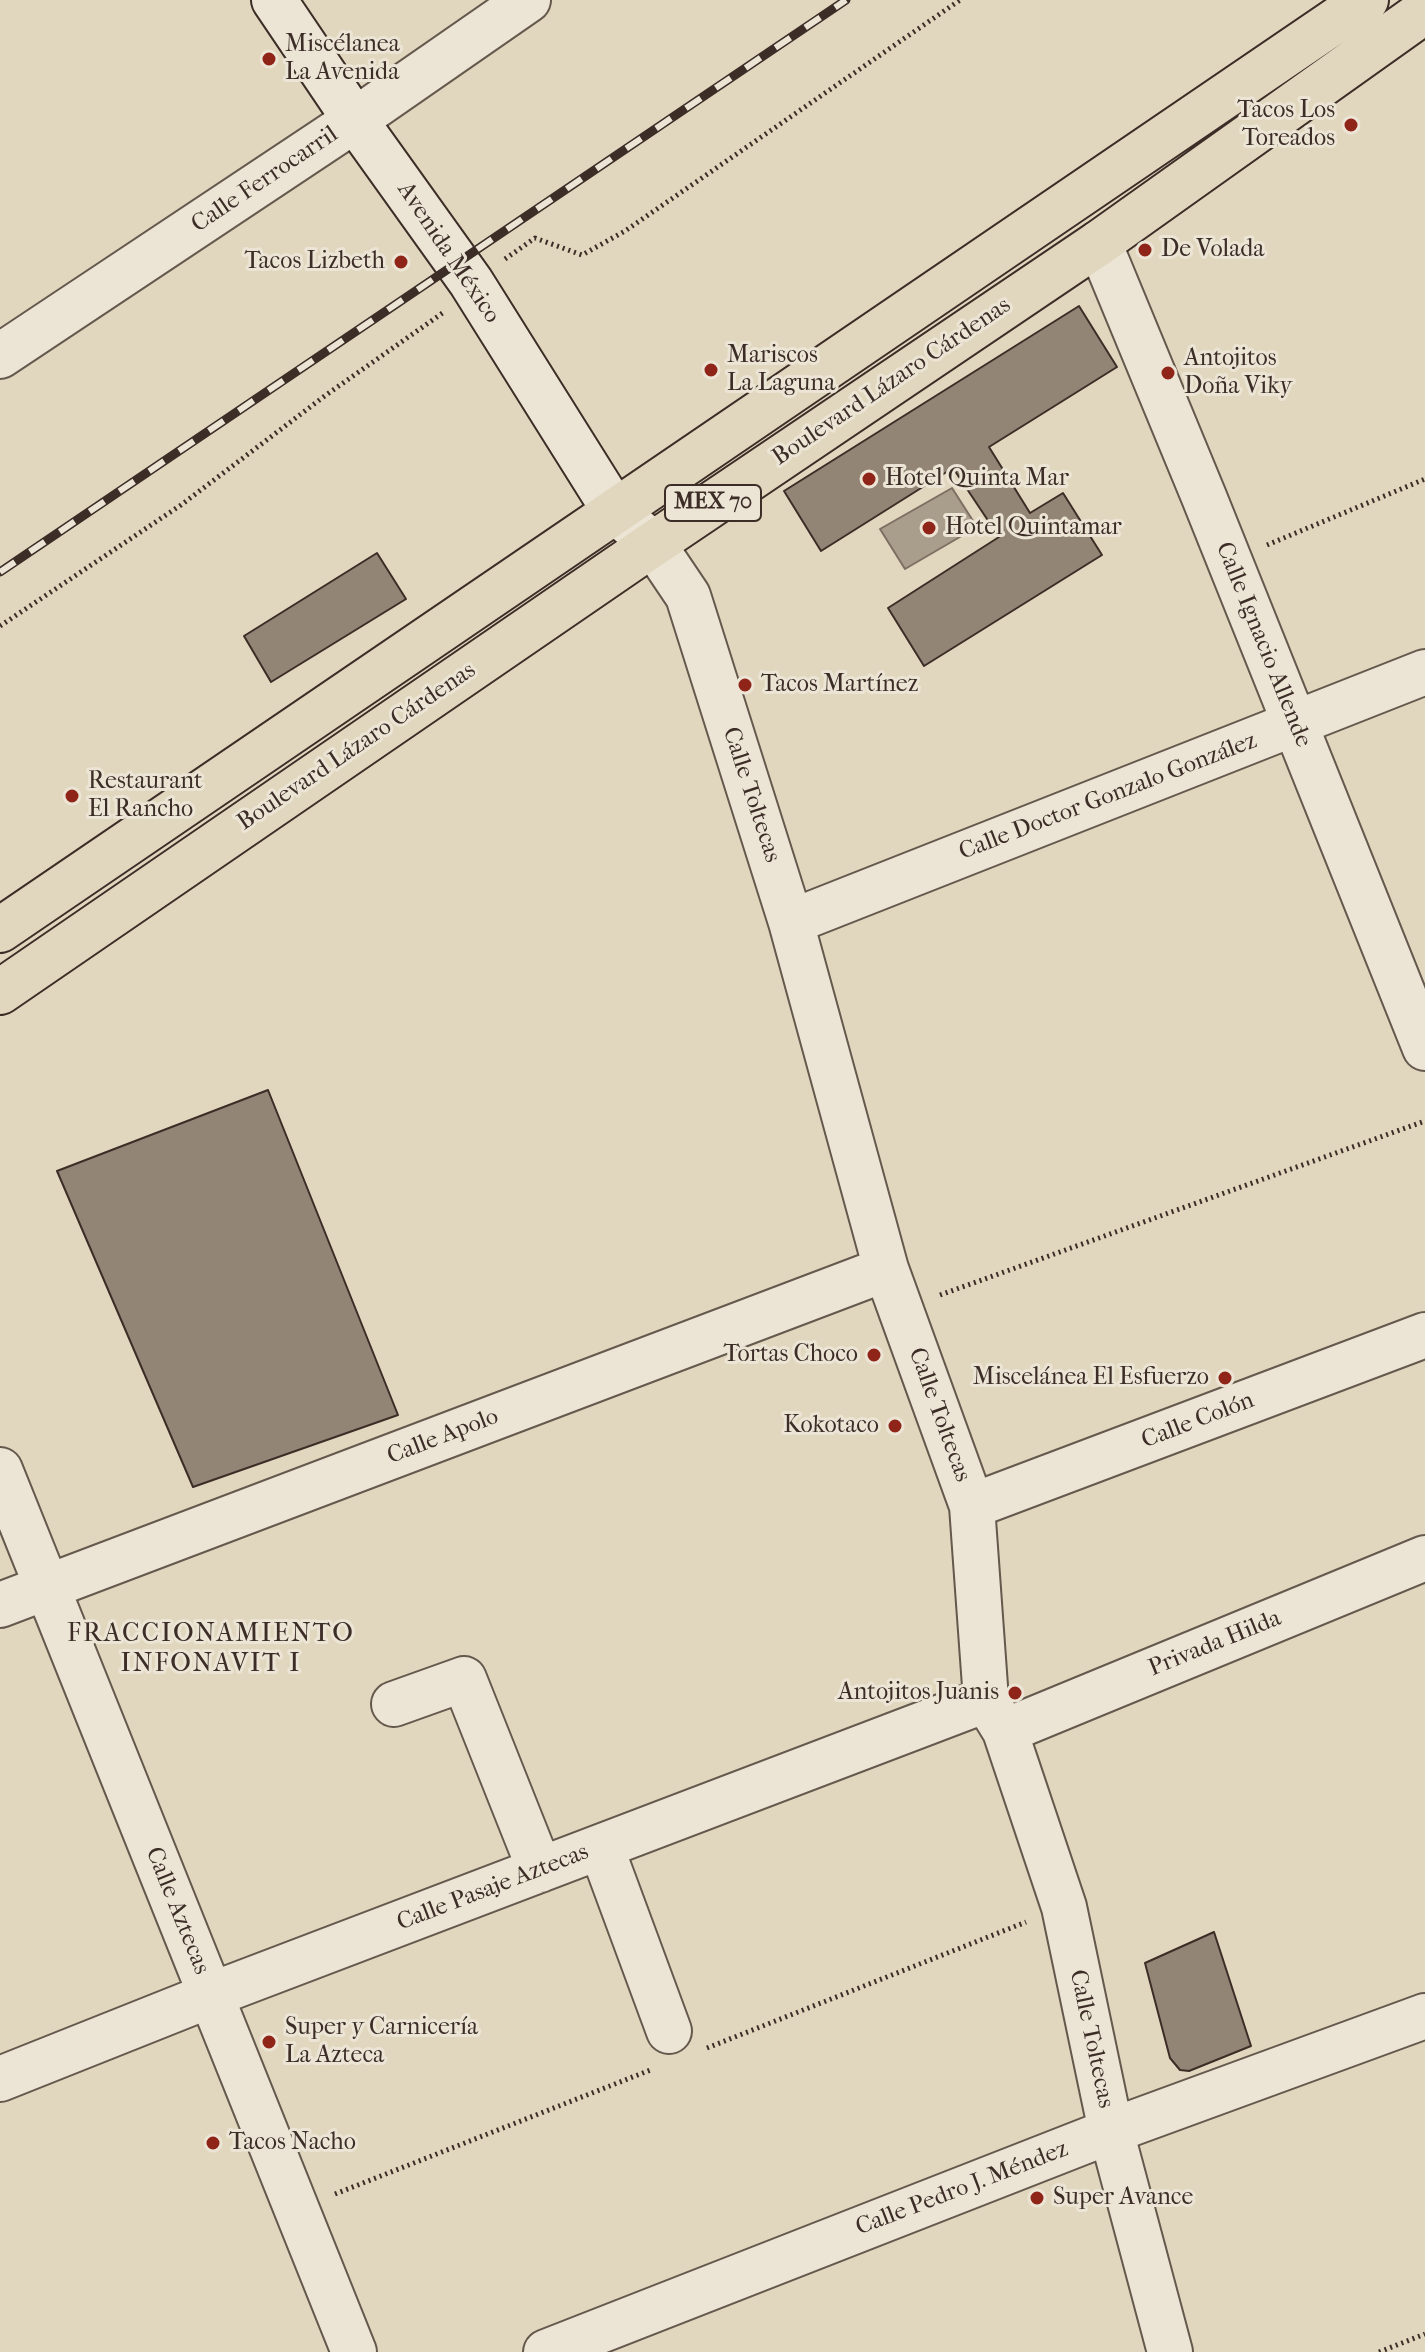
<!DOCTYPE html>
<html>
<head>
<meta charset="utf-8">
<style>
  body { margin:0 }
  canvas { display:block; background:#e1d7be }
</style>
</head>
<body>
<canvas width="1425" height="2352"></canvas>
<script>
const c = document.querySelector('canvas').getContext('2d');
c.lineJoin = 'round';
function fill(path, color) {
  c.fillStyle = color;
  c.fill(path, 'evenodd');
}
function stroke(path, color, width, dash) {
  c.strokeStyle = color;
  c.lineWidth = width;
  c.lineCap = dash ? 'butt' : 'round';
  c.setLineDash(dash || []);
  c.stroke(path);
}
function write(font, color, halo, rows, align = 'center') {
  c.font = font + ' "IM FELL French Canon",serif';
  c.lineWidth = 6;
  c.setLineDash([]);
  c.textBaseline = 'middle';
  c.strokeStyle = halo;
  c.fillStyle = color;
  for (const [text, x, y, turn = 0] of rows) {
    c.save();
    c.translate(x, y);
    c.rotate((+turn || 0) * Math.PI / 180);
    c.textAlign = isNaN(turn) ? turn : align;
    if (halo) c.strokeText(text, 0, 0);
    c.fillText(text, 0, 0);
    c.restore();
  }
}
const water = new Path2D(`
  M952 488 977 527 905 569 880 529Z`);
fill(water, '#a99d8b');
stroke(water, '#7d7063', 2);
const building = new Path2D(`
  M1079 306 1117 367 989 447 1030 513 1063 493 1102 555 924 666 888 608 999 537 953 468 821 551 784 491Z
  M377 553 406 599 271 682 244 636Z
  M268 1090 398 1415 193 1487 57 1171Z
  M1214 1932 1251 2046 1189 2071 1180 2070 1170 2058 1145 1963Z`);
fill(building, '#928576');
stroke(building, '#3c2d27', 2);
const street = new Path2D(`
  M1099 243 1204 497 1425 1048
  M0 356 355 120 528 0
  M653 544 688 596 791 922 886 1269 972 1506 986 1700 1005 1731 1064 1907 1111 2131 1170 2352
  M791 922 1425 672
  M0 1470 354 2352
  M972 1506 1425 1335
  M0 1605 886 1269
  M394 1704 464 1679 540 1870
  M1005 1731 1425 1558
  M601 1847 669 2031
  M0 2079 211 1995 986 1700
  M546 2352 1111 2131 1425 2016`);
const secondary = new Path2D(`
  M274 0 355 120 471 282 614 510 653 544`);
const primary = new Path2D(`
  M0 930 1366 0
  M0 992 653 544 1099 243 1425 11`);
stroke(street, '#65584d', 48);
stroke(secondary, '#3c2d27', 48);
stroke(primary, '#3c2d27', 48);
stroke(new Path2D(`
  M505 259 535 238 582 255 625 231 960 0
  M1267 545 1425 479
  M0 626 181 505 326 395 444 312
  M940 1295 1425 1121
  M707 2048 1026 1922
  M335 2194 653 2069
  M1379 2352 1425 2334`), '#3c2d27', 5, [2, 4]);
stroke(street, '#ece5d5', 44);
stroke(secondary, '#ece5d5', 44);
stroke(primary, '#e1d7be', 44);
const rail = new Path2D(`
  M0 572 846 0`);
stroke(rail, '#3c2d27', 9);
stroke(rail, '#ece5d5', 6, [18]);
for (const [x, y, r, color] of [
  [269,59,8,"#8f2418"],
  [1351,125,8,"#8f2418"],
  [1145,250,8,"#8f2418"],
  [401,262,8,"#8f2418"],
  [711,370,8,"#8f2418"],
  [1168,373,8,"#8f2418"],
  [869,479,8,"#8f2418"],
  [929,528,8,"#8f2418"],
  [745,685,8,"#8f2418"],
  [72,796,8,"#8f2418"],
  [874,1355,8,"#8f2418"],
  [1225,1378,8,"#8f2418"],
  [895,1426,8,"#8f2418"],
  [1015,1693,8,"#8f2418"],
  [269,2042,8,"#8f2418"],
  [213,2143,8,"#8f2418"],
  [1037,2198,8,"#8f2418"]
]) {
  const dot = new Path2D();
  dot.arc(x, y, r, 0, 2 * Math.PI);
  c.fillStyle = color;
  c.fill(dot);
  stroke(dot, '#ece5d5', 3);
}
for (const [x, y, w] of [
  [713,503,96]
]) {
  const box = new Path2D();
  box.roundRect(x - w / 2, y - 18, w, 36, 6);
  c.fillStyle = '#ece5d5';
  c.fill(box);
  stroke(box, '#3c2d27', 2);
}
write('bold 22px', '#3c2d27', null, [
  ["MEX 70",713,503]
]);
write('24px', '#3c2d27', '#ece5d5', [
  ["Miscélanea",285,45],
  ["La Avenida",285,73],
  ["Tacos Los",1335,111,"right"],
  ["Toreados",1335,139,"right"],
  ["De Volada",1161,250],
  ["Tacos Lizbeth",385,262,"right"],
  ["Mariscos",727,356],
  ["La Laguna",727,384],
  ["Antojitos",1184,359],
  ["Doña Viky",1184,387],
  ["Hotel Quinta Mar",885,479],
  ["Hotel Quintamar",945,528],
  ["Tacos Martínez",761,685],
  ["Restaurant",88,782],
  ["El Rancho",88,810],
  ["Tortas Choco",858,1355,"right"],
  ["Miscelánea El Esfuerzo",1209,1378,"right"],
  ["Kokotaco",879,1426,"right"],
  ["Antojitos Juanis",999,1693,"right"],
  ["Super y Carnicería",285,2028],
  ["La Azteca",285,2056],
  ["Tacos Nacho",229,2143],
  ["Super Avance",1053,2198]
], 'left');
write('24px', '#3c2d27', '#ece5d5', [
  ["Calle Ferrocarril",265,180,-34],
  ["Avenida México",448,253,56],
  ["Boulevard Lázaro Cárdenas",892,382,-34],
  ["Calle Ignacio Allende",1263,645,68],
  ["Boulevard Lázaro Cárdenas",357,747,-34],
  ["Calle Toltecas",751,795,72],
  ["Calle Doctor Gonzalo González",1108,797,-21],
  ["Calle Toltecas",939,1415,70],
  ["Calle Colón",1198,1421,-21],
  ["Calle Apolo",443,1437,-21],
  ["Privada Hilda",1215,1644,-22],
  ["Calle Pasaje Aztecas",493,1888,-21],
  ["Calle Aztecas",177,1911,68],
  ["Calle Toltecas",1091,2039,78],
  ["Calle Pedro J. Méndez",962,2189,-21]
]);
c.letterSpacing = '2px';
write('26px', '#3c2d27', '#ece5d5', [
  ["FRACCIONAMIENTO",211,1635],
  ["INFONAVIT I",211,1665]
]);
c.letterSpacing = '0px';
</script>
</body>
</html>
